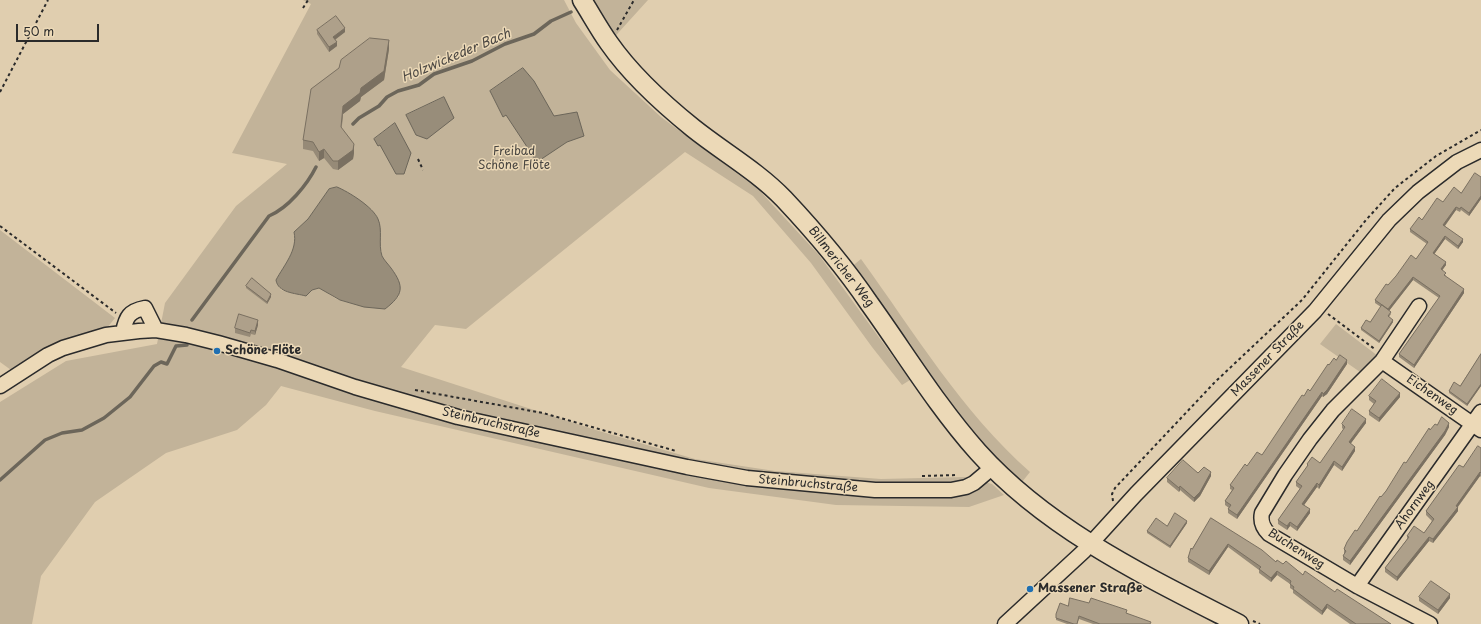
<!DOCTYPE html>
<html>
<head>
<meta charset="utf-8">
<style>
  body { margin:0 }
  #map { position:relative; width:1481px; height:624px; overflow:hidden; background:#e0ceaf; font-family:"Playpen Sans",sans-serif }
  canvas { display:block }
  .scale { position:absolute; left:16px; top:24px; width:83px; height:18px; box-sizing:border-box; border:2px solid #2b2b2b; border-top:0; padding-left:5px; font-size:12px; line-height:14px; white-space:nowrap; color:#2b2b2b; -webkit-text-stroke:3px #ecd9b7; paint-order:stroke }
</style>
</head>
<body>
<div id="map">
<canvas width="1481" height="624"></canvas>
<div class="scale">50 m</div>
</div>
<script>
const c = document.querySelector('canvas').getContext('2d');
c.lineJoin = 'round';
function fill(path, color) {
  c.fillStyle = color;
  c.fill(path, 'evenodd');
}
function stroke(path, color, width, dash) {
  c.strokeStyle = color;
  c.lineWidth = width;
  c.lineCap = dash ? 'butt' : 'round';
  c.setLineDash(dash || []);
  c.stroke(path);
}
function write(font, color, halo, rows, align = 'center') {
  c.font = font + ' "Playpen Sans",sans-serif';
  c.lineWidth = 3;
  c.setLineDash([]);
  c.textBaseline = 'middle';
  c.strokeStyle = halo;
  c.fillStyle = color;
  for (const [text, x, y, turn = 0] of rows) {
    c.save();
    c.translate(x, y);
    c.rotate((+turn || 0) * Math.PI / 180);
    c.textAlign = isNaN(turn) ? turn : align;
    if (halo) c.strokeText(text, 0, 0);
    c.fillText(text, 0, 0);
    c.restore();
  }
}
fill(new Path2D(`
  M303 0H564L576 23 610 70 661 117 758 189 819 255 910 380 902 385 872 347 811 263 753 196 685 152 466 329 435 325 401 367 599 431 695 459 775 471 881 479 965 477 992 484 1004 495 969 507 836 505 709 488 375 411 281 386 266 405 237 430 166 453 95 502 41 576 32 624H0V402L66 361 157 344 165 303 236 206 287 164 232 153 311 4ZM329 189 378 219 380 249 383 258 392 269 399 296 385 309C370 306 354 305 340 300 332 298 327 291 319 288L312 290 306 296 281 290 276 280C284 265 298 250 294 232L308 219Z
  M582 0H648L609 43Z
  M0 230 115 318 107 328 54 345 11 370 0 362Z
  M861 259C914 332 962 412 1030 472L1022 482 986 449 937 392 850 268Z
  M1336 324 1378 356 1360 372 1320 344Z`), '#c2b399');
const water = new Path2D(`
  M523 68 534 81 554 116 577 112 584 136 567 142 537 162 506 115 503 117 490 91Z
  M444 97 454 118 427 139 416 135 406 115Z
  M395 123 411 153 404 174H396L380 145 378 146 374 139Z
  M337 187C349 192 373 207 378 219 383 230 378 244 382 256 384 260 388 264 391 268 405 287 403 295 385 309L364 307 340 300 319 288 312 290 306 296C295 293 278 293 276 280 284 265 298 250 294 232L308 219 329 189Z`);
fill(water, '#988d7a');
stroke(water, '#6c665a', 1);
stroke(new Path2D(`
  M353 124 359 118 379 106 387 97 398 91 419 85 434 74 472 61 505 44 534 34 551 21 571 12
  M192 320 269 216C288 208 307 185 316 167
  M0 480 45 440 62 433 82 430 104 418 130 397 154 366 161 362 167 364 176 346 187 345`), '#6c665a', 3.5);
const minor = new Path2D(`
  M1419 306 1382 361 1333 410 1310 439 1285 475 1262 513C1260 522 1263 528 1269 534L1357 586 1430 624
  M123 332C126 317 129 311 145 308L156 330
  M1382 361 1481 430
  M0 386 48 355 63 348 106 335 139 331 156 330 186 335 218 343 277 360 355 387 458 417 687 467 747 478 875 490H951L966 487 974 483 993 467
  M1357 586 1481 412
  M1005 624 1084 551 1136 494 1315 311 1389 220 1418 192 1457 162 1481 150`);
const major = new Path2D(`
  M582 0C591 14 599 29 609 43 632 76 662 103 693 128 723 152 757 171 784 199 815 232 844 266 869 303 905 353 937 406 978 452 1048 530 1147 577 1239 624`);
stroke(minor, '#2b2b2b', 17);
stroke(major, '#2b2b2b', 21);
stroke(new Path2D(`
  M303 8 308 0
  M617 30 634 0
  M0 92 48 0
  M418 159 423 170
  M0 226 116 313
  M1328 314 1376 350
  M415 390 543 413 676 451
  M922 476 958 475
  M1113 501 1112 494 1115 488 1215 382 1302 300 1366 220 1395 188 1436 156 1481 130
  M1253 621 1260 624`), '#2b2b2b', 2, [3, 3]);
stroke(minor, '#ecd9b7', 14);
stroke(major, '#ecd9b7', 18);
fill(new Path2D(`
  M317 30 345 32 335 40 337 46 329 52 317 34Z
  M389 49 384 80 361 97 360 101 343 114 341 128 354 153 353 159 338 170 333 169 324 158 319 161 313 151 303 149V140Z
  M1481 177V199L1469 216 1461 210 1460 212 1456 210 1445 226 1463 242 1458 249 1445 239 1434 254 1446 265 1442 270 1446 276H1445L1464 293 1414 368 1399 357V354L1439 298 1413 280 1389 311 1391 314 1389 317 1393 322 1379 343 1361 330V328L1370 322 1381 307 1375 303V300L1388 285 1416 259 1427 244 1410 232V229L1443 202 1461 193Z
  M246 286 271 297 267 304 246 288Z
  M258 325 255 335 251 334 250 337 235 333V328Z
  M1481 354V386L1467 406 1449 393V391L1460 386Z
  M1347 364 1327 394 1323 397 1322 396 1237 519 1228 513V509L1229 508 1225 505V501L1232 490 1230 489V485L1247 466 1262 455 1304 396 1310 391 1329 365Z
  M1369 396 1400 397 1379 422 1369 415V411L1374 404 1369 400Z
  M1366 423 1350 444 1355 451 1342 471 1334 465 1319 489 1317 487 1304 505 1310 513 1297 531 1290 526 1287 530 1278 524V520L1300 489 1296 486V482L1307 467V464L1320 463 1344 430 1342 428V424Z
  M1437 425 1449 427 1445 435 1350 565 1343 560V556L1344 554V549L1430 430Z
  M1481 448V477L1480 476 1458 507V511L1433 543 1429 541 1397 581 1385 572V568L1407 539V536L1424 533 1432 521 1426 515V511L1463 467Z
  M1198 473 1211 476 1200 496 1194 502 1180 490 1179 492 1167 482V478Z
  M1211 518 1276 562 1283 564 1391 624H1350L1327 608 1322 615 1293 593V590L1290 588V584L1277 575 1271 582 1259 573V570L1228 547 1209 575 1188 562V558L1192 549Z
  M1187 523 1170 548 1147 533V531L1167 526Z
  M1419 597 1450 598 1438 614 1419 601Z
  M1089 603 1126 613 1151 624H1093L1079 619 1077 624H1067L1056 620V614L1068 606Z`), '#968a77');
fill(new Path2D(`
  M345 28V32L333 41V37Z
  M389 40V49L384 80 361 97 360 101 343 114 341 136 343 106 361 88Z
  M337 42V46L329 52V47Z
  M354 144V153L353 159 338 170V161Z
  M324 149V158L319 161V152Z
  M1481 196V199L1469 216V213Z
  M1456 207V210L1443 228V225Z
  M1445 236V239L1433 256V253Z
  M1463 239V242L1458 249V246Z
  M1446 262V265L1441 272V269Z
  M1413 277V280L1388 312V309Z
  M1464 289V293L1414 368V365Z
  M271 294V297L267 304V302Z
  M258 320V325L255 335V331Z
  M1393 320V322L1379 343V341Z
  M1347 360V364L1327 394 1323 397V394Z
  M1481 384V386L1467 406V404Z
  M1322 392V396L1237 519V515Z
  M1400 393V397L1379 422V418Z
  M1366 419V423L1349 446V442Z
  M1449 423V427L1445 435 1350 565V561Z
  M1355 447V451L1342 471V467Z
  M1334 461V465L1319 489V485Z
  M1211 472V476L1200 496 1194 502V498Z
  M1480 472V476L1456 509 1458 507V511L1433 543V539L1456 506Z
  M1317 483V487L1302 508V504Z
  M1180 486V490L1179 492V488Z
  M1310 509V513L1297 531V527Z
  M1187 521V523L1170 548V546Z
  M1290 522V526L1287 530V526Z
  M1429 537V541L1397 581V577Z
  M1228 544V547L1209 575V571Z
  M1277 571V575L1271 582V578Z
  M1450 594V598L1438 614V610Z
  M1327 604V608L1322 615V611Z`), '#7a7061');
const building = new Path2D(`
  M336 16 345 28 333 37 337 42 329 47 317 30Z
  M370 38 389 40 384 71 361 88 360 93 343 106 341 127 354 144 353 150 338 161H333L324 149 319 152 313 142 303 140 311 89 339 68 341 60Z
  M1475 173 1481 177V196L1469 213 1461 207 1460 209 1456 207 1443 225 1463 239 1458 246 1445 236 1433 253 1446 262 1441 269 1446 273 1444 275 1464 289 1414 365 1399 354 1440 296 1413 277 1388 309 1375 300 1386 284 1388 285 1396 276 1411 255 1416 259 1428 242 1410 229 1419 217 1422 220 1437 198 1443 202 1454 187 1461 193Z
  M252 278 271 294 267 302 246 286Z
  M1382 305 1391 312 1388 316 1393 320 1379 341 1361 328 1366 320 1370 322Z
  M239 314 258 320 255 331 251 330 250 333 235 328Z
  M1481 354V384L1467 404 1449 391 1454 382 1460 386Z
  M1340 355 1347 360 1327 390 1323 394 1322 392 1237 515 1228 509 1231 505 1225 501 1234 488 1230 485 1245 464 1247 466 1257 452 1262 455 1302 395 1304 396 1308 389 1310 391 1328 364 1329 365 1334 358 1336 360Z
  M1382 379 1400 393 1379 418 1369 411 1376 401 1369 396Z
  M1352 409 1366 419 1349 442 1355 447 1342 467 1334 461 1319 485 1317 483 1302 504 1310 509 1297 527 1290 522 1287 526 1278 520 1302 486 1296 482 1308 465 1307 464 1312 457 1320 463 1345 427 1342 424Z
  M1442 417 1449 423 1445 431 1350 561 1343 556 1346 551 1344 549 1347 542 1355 530 1357 531 1380 496 1381 497 1386 491 1404 462 1406 463 1429 428 1430 430 1435 424 1437 425Z
  M1478 446 1481 448V473L1480 472 1456 506 1458 507 1433 539 1429 537 1397 577 1385 568 1409 537 1407 536 1414 526 1424 533 1434 519 1426 511 1459 465 1463 467Z
  M1183 460 1198 473 1204 467 1211 472 1200 492 1194 498 1180 486 1179 488 1167 478Z
  M1175 513 1187 521 1170 546 1147 531 1156 518 1167 526Z
  M1211 518 1262 550 1276 562 1277 560 1283 564 1286 561 1303 575 1305 571 1335 592 1337 589 1391 624H1356L1327 604 1322 611 1293 589 1294 587 1290 584 1291 581 1277 571 1271 578 1259 569 1261 567 1228 544 1209 571 1188 558 1191 548 1192 549Z
  M1431 581 1450 594 1438 610 1419 597Z
  M1070 598 1089 603 1091 598 1127 610 1126 613 1151 622 1150 624H1100L1079 616 1077 624H1074L1056 618V614L1060 603 1068 606Z`);
fill(building, '#aea08a');
stroke(building, '#7a7061', 1);
for (const [x, y, r, color] of [
  [217,351,4,"#1f6fb2"],
  [1030,589,4,"#1f6fb2"]
]) {
  const dot = new Path2D();
  dot.arc(x, y, r, 0, 2 * Math.PI);
  c.fillStyle = color;
  c.fill(dot);
  stroke(dot, '#ecd9b7', 1.5);
}
write('12px', '#494641', '#ecd9b7', [
  ["Freibad",514,152],
  ["Schöne Flöte",514,166]
]);
write('12px', '#2b2b2b', '#ecd9b7', [
  ["Billmericher Weg",841,267,52],
  ["Massener Straße",1268,359,-46],
  ["Eichenweg",1432,395,35],
  ["Steinbruchstraße",491,423,13],
  ["Steinbruchstraße",808,484,5],
  ["Ahornweg",1415,505,-54],
  ["Buchenweg",1296,549,32]
]);
write('bold 12px', '#2b2b2b', '#ecd9b7', [
  ["Schöne Flöte",225,351],
  ["Massener Straße",1038,589]
], 'left');
write('italic 13px', '#4c4843', '#ecd9b7', [
  ["Holzwickeder Bach",456,56,-23]
]);
</script>
</body>
</html>
